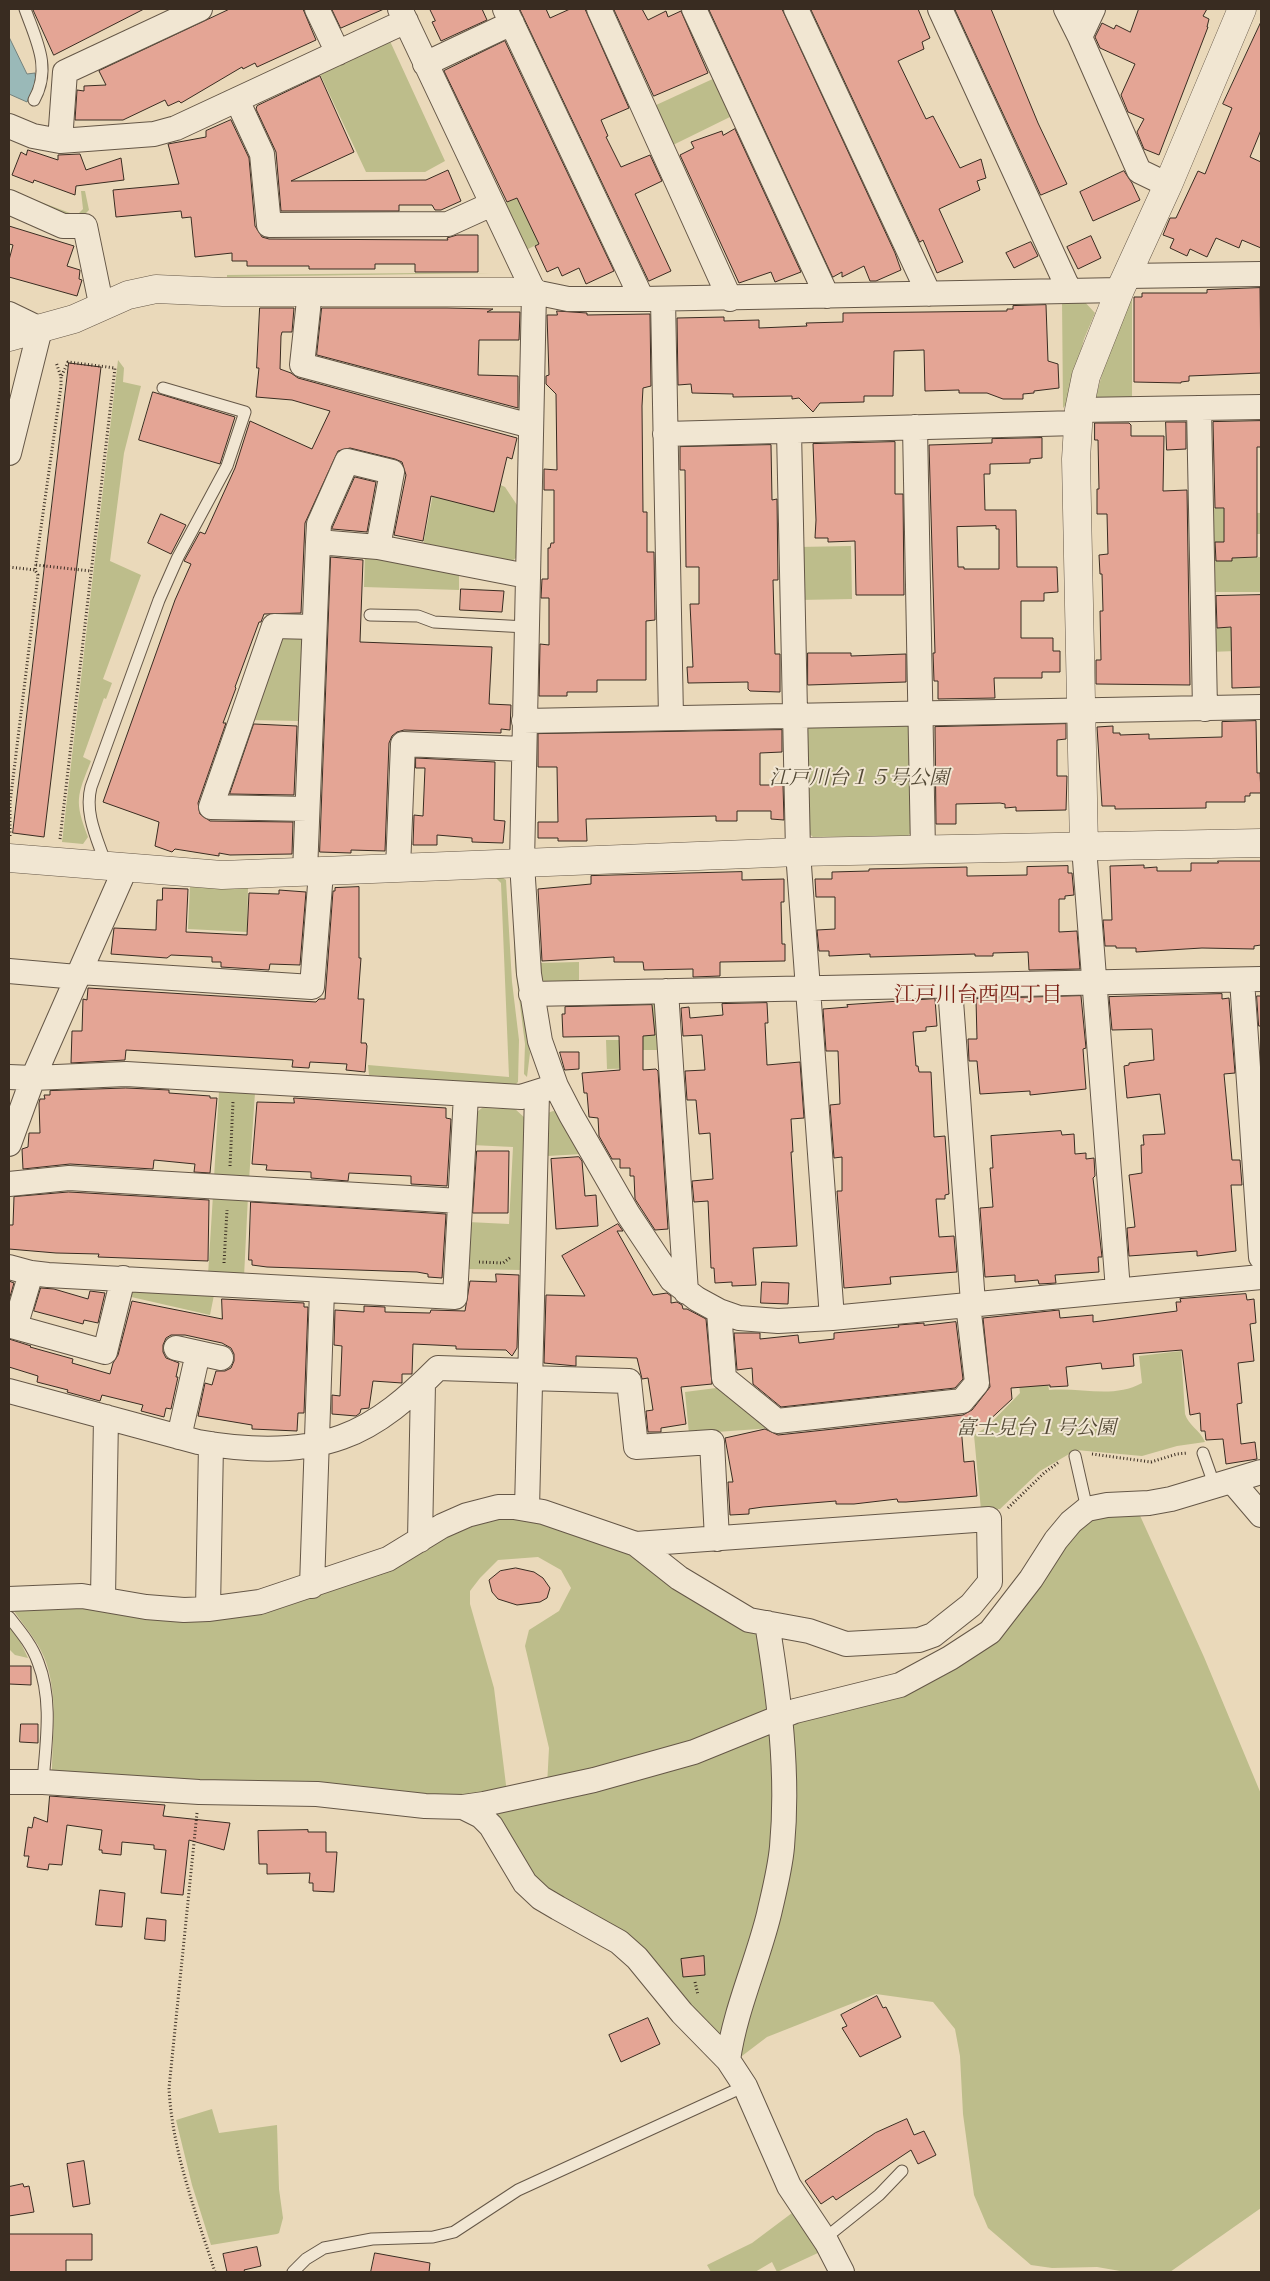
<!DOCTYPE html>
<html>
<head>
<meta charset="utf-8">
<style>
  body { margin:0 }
  #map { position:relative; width:1270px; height:2281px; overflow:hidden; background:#ead9ba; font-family:"EB Garamond",serif }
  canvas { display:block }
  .frame { position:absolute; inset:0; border:10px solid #392c21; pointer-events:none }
</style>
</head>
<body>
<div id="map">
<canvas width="1270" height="2281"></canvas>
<div class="frame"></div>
</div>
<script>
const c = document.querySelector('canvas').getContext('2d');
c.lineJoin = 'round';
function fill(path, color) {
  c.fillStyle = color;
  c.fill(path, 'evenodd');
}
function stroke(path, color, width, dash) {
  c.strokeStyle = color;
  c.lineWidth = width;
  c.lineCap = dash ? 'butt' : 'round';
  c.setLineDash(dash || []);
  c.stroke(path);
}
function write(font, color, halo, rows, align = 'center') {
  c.font = font + ' "EB Garamond","Noto Serif JP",serif';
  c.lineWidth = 4;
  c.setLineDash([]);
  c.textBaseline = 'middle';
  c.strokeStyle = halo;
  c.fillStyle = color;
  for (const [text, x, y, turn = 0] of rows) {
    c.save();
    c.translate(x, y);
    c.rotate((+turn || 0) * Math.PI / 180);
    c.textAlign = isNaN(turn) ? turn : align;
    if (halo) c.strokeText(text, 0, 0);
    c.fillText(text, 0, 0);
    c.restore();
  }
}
fill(new Path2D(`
  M389 39 445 161 425 172H366L319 72Z
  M717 77 734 115 673 145 654 106Z
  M9 190 70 213H79L83 209 81 191H85L89 210 82 217H70L9 193Z
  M517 198 560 233 526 250 503 204Z
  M415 273H491L227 277V275Z
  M1132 297V403H1102L1096 397 1107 355Z
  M1062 299H1082L1095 313 1084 339 1067 404 1063 408Z
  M118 360 124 368 123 382 141 386 124 453 110 561 141 575 103 679 112 683 106 699 104 698 83 757 91 761C77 796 74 801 88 837L83 844 62 842Z
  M440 458 505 487 519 508 518 556 510 563 423 545Z
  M1211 508C1228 508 1243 513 1261 513V509V534H1224V542L1232 561V558L1261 557V592H1209Z
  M851 546 852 599 799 600 798 547Z
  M365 554 459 573V590L364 587Z
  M1261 627V650L1210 652V628Z
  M297 633 304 640 300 721 249 720 279 638Z
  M903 720 913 729 915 827 908 836 813 837 805 830 802 732 813 721Z
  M502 877 506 880 512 982 519 1040 518 1082 515 1085 369 1075 368 1065 509 1077 501 883 496 878Z
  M190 887 248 888 247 932 188 929Z
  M512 889 526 1030 530 1053 527 1077 524 1074 525 1044 515 967Z
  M579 962V985H548L539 977 538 963Z
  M652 999 661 1006 664 1050H643V1036L653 1035Z
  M606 1040H619V1051H643V1068L607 1069Z
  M219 1091 255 1093 249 1180 214 1178Z
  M482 1108 515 1109 525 1118 522 1270 466 1269 468 1222 509 1224 513 1147 472 1145 473 1115Z
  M553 1111 558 1112 582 1154 548 1156V1113Z
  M213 1195 248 1196 244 1277 208 1275Z
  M135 1290 214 1295 210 1315 127 1296Z
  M1181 1351 1185 1414C1188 1425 1200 1430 1205 1442L1177 1446 1142 1456 1076 1450 1040 1471 1000 1509 981 1510 974 1435 987 1427 1020 1393 1016 1360 1044 1357 1049 1390C1081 1387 1113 1399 1142 1383L1139 1356Z
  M724 1387 772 1428 689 1434 685 1392Z
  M1137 1509 1204 1657 1261 1794V2208L1170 2272H1126L1097 2267 1052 2268 1031 2265 988 2228 974 2195 963 2114 960 2056 955 2029 933 2002 876 1994 767 2037 738 2059 789 1719 973 1653 1072 1524Z
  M507 1518 538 1523 622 1550 756 1629 773 1706 736 1731 547 1786 549 1748 525 1646 529 1630 559 1611 571 1588 561 1570 538 1557 498 1560 480 1578 470 1591V1604L494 1688 507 1793 480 1798 52 1774C52 1736 59 1693 44 1657 37 1640 24 1626 14 1611L94 1608 168 1621H190L257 1613 400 1566 441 1540 453 1534 482 1523Z
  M9 1625 17 1635 28 1658 15 1655 9 1649Z
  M776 1724 777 1790 769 1879 722 2046 692 2016 543 1893 486 1809Z
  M212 2109 219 2133 277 2125 279 2189 283 2218 279 2233 277 2234 211 2245 192 2185 176 2120Z
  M796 2210 820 2252 777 2272 772 2262 755 2272H711L707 2265 752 2243Z`), '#bdbd8b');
const water = new Path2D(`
  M9 37 27 74 35 73 36 83 27 102 9 94Z`);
fill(water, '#9ab9b8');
stroke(water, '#73817c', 1);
const building = new Path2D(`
  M33 9H144L54 55Z
  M230 9H303L316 40 257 67 255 63 243 69 242 67 181 103 179 101 168 106 165 100 123 120H75L77 90 84 91V86L106 85 99 71Z
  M332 9H384L341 28Z
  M430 9H482L487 20 441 41 432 22 435 21Z
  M520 9H546L550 18 570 9H585L629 108 601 120 608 136 606 137 621 167 650 155 662 181 635 194 671 271 649 281Z
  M614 9H642L648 20 666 11 668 17 681 11 708 73 654 96Z
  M709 9H782L895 253 901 270 876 281H870L864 266 842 277V272L833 277Z
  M811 9H918L930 38 922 42 924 49 898 61 926 119 933 116 960 168 981 159 986 178 977 181 980 190 939 209 963 262 937 273 923 240 920 242Z
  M955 9H991L1038 123 1067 184 1041 195Z
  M1139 9H1207L1203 16 1209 19 1207 27H1208L1159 155 1144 149 1137 132 1144 119 1128 112 1121 95 1135 64 1100 48 1095 37 1102 23 1114 29 1116 25 1130 32Z
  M1261 22V130L1250 157 1261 162V248L1242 240 1239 248 1216 238 1207 257 1190 249 1187 256 1170 248 1174 239 1163 235 1170 218H1176L1198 171 1205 174 1232 108 1223 104Z
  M505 41 614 271 586 284 579 268 562 276 558 267 547 272 535 246 539 244 517 198 507 202 444 71Z
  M320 76 354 152 291 181 426 180 448 170 461 201 441 210H435L432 205H399V211H281L276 152 256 109 257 106Z
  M231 120 249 158 255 226 262 237 269 239 448 240 447 238 457 235H478V272H415V264H375V269H309V266H247V261H232V253L195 257 191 217 182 218 181 211 116 217 113 190 179 184 168 144 206 137V131Z
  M735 129 801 272 775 282 771 272 739 283 680 155 694 148 691 142 722 131 723 135Z
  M28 150 58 160V155L80 154 86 170 121 158 124 180 76 186 75 195 34 180 33 183 12 175 21 152 26 155Z
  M1124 171 1132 183 1140 200 1093 221 1080 192Z
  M9 226 74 246 67 266 80 270 79 279 82 280 77 296 9 277V260L13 245 9 244Z
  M1091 236 1101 258 1078 269 1067 247Z
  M1031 242 1038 256 1014 268 1006 253Z
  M1260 288 1261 373 1189 376V381L1181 382V383L1134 382V297H1142V293H1207V290Z
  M1046 305 1048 361 1058 364 1059 388 1034 391V393L1023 394V399H1003L987 393H959V390L925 391 924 350 894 351 893 396H864V402L820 403 813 412 799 398 792 399V396L733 397V394L692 393 691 384 678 385 677 318 724 317V321L759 320V328L807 326 806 323 843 322V313L1007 311V309H1013V306Z
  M260 308H294L292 332H282L281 336 280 369 291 373 298 378 517 438 512 459 507 457 494 512 431 496 423 541 394 535 406 475 402 462 395 459 350 448 338 451 305 523 301 613 264 614 261 622H259L235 687 236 688 223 723H226L198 803 200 814 210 821 293 822 292 854 230 855 219 853V856L175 849 172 852 155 846 159 822 103 802 175 600 191 564 184 561 200 532 205 534 235 468 250 421 312 449 330 411 292 400 256 397 259 368H257Z
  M322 308H447L493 309 487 312H520L519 340H479L478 375 518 376V408L317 355Z
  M557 311 587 313V315L650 314 651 386 643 388 642 406 643 512H647V552H654L655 617V620L646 621V680H597V692H567V696H539L540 644 549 645V598H541L542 579H548V548H550L551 543H554V490H544V469L557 470 556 394 546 384V376L549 375 547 315H557Z
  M69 363 101 367 44 837 13 833Z
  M153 392 235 417 220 464 139 440Z
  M1261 421V447H1257V557L1232 558V561H1216L1215 542H1224V508H1215L1213 422Z
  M1166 422H1186V449L1167 450Z
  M1095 423H1129L1131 425V436H1164L1163 491 1187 490 1190 685 1096 684V660H1101L1100 611H1103L1102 574H1100L1099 555 1108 554 1107 514H1097V489H1099L1098 440H1095Z
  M1042 438V458L1030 459V463L990 464V474H984L985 510H1016L1017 567H1057L1058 592 1044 593V601H1021V638H1053V651H1060V672H1042V678H994L995 698 938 699V681H934L933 653H935L929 445 992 443V439ZM996 526V529H999V569H964V567H958L957 527Z
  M895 442V494H903L904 595H856L855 541 828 542V538H815L816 520 813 444Z
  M771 445 772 500 777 499 778 580H773L775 654H780V692L750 691 748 689V682L688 683 687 667H693L690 604H699V567H686L685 470H680V447Z
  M355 477 376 482 367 532 332 529Z
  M161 514 186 525 171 554 148 543Z
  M331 557 363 560 360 642 492 647 489 704 511 705 510 730 501 729V733L404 730 397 732 392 736 389 743 385 851 351 850V853L320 852Z
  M461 589 504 591 502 612 460 610Z
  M1261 595V687L1232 688 1231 627 1217 628 1216 596Z
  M808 653H851V656L906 654V682L808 685Z
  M1256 721 1257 773H1260L1261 793H1250V796H1245V802H1206V808L1115 809V806H1102L1097 727 1113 726V733H1120V735L1149 734V739L1222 737V722Z
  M254 724 297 726 294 795 230 794Z
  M1066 724V739L1057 740V776H1067L1066 810 1016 811V807L1005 808V804L1000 803 956 804V824H936L935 727Z
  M782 730V752L760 753V785H783L784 820 771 819V811H737V821H716V816L586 819 587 841H558V838H538V822H558L557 767H538V734Z
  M416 758 495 762 494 820 505 821 503 843 472 842V838L437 835V845H413L414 815 423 816 425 768H416Z
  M1218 861H1261V945L1254 946V949L1202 948 1136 952V948H1116V946H1105L1103 920H1112L1110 866 1144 865V868L1157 867V871H1191V863H1218Z
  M1068 866V873H1072L1074 895 1065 896V899H1059V932L1077 931 1080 969 1029 970 1028 952 993 953V956H975V954L870 957V954L829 956V951H819L817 930 835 929V897H816L815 879H832V872L869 871V869L967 867V876L1027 875V867Z
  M742 872V880L784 879V902H781L782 944H785V961L720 962V976L693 977V969L644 970 643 962H614V957L542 961 538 889 591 884V876Z
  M359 887V958H361L358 999H364L361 1043H366L367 1046 365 1072 346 1070 347 1064 310 1062 309 1068 292 1067 293 1060 126 1050 125 1060 71 1063 72 1031H82L83 999 87 1000 88 988 316 1002 319 999H325L333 891H335V888Z
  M163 888 188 889 186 932 247 935 249 893 279 894V890L306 892 300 965 270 964 269 970 221 967V962H212V957L171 955 167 958 111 954 114 928 156 930 157 900H162Z
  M1222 994V999L1229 998 1235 1073 1224 1074 1232 1160H1240L1242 1185H1231L1236 1251 1197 1256V1251L1129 1256 1127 1228 1135 1227 1129 1175 1142 1173 1141 1145H1144L1143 1135 1165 1134 1160 1094 1127 1098 1124 1066 1129 1065V1063L1154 1060 1152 1029 1112 1030 1109 997Z
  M1081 996 1086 1048 1083 1049 1086 1089 1030 1095V1091L980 1094 977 1061H969L968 1039H977L976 999Z
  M1257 996H1261V1026H1259Z
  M935 999 937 1026 926 1027V1031L913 1032 916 1066H918L919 1072H931L934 1137 945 1136 949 1194 945 1195V1199H936L939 1237 954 1236 957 1272 890 1277 891 1284 844 1288 837 1191H842V1157L834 1158 830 1105 840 1104 838 1051H826L823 1009 848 1007 847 1005Z
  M767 1003 768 1023H765L767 1065 800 1062 804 1118 791 1119 793 1152H791L797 1246 753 1248 756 1285 732 1286V1282L715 1283 714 1268H711L708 1201 694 1202 692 1181 713 1179 710 1133 699 1134 696 1100H687L685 1071 705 1070 702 1035 683 1036 681 1008 689 1007 690 1018 723 1015 722 1004Z
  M652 1005 655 1035 643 1036V1070L656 1069 658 1071 668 1229 655 1230 635 1199 634 1176H630V1168H620V1159H612L599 1136 598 1118 589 1117 587 1093H584L582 1073 620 1070 619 1036 563 1037 562 1014H565V1007Z
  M560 1052H579V1069L565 1070Z
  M126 1088 169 1090V1093L210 1096V1098H217L210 1173 194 1172 195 1164 154 1160 153 1169 70 1164 23 1169 22 1149 28 1147 29 1133H40L39 1103 40 1099H45L44 1095H50V1091Z
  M294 1098 446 1108V1118L451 1119 447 1186 411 1184V1176L349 1173 348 1181 311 1178V1172L266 1170 267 1165 252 1164 257 1102 294 1103Z
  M1061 1131 1062 1135 1074 1134 1075 1154 1086 1153V1159L1094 1158 1095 1176 1093 1178 1102 1257H1098L1099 1272 1055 1275 1056 1283 1039 1284 1038 1280 1015 1282V1275L985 1277 980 1208 993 1207 990 1168H993L991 1136Z
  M477 1151H509L508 1213H473Z
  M579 1157 582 1161 585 1196 596 1195 598 1226 556 1229 551 1159Z
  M69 1192 209 1200 208 1261 98 1257 99 1254 56 1253 9 1249V1225H13L14 1197Z
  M251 1202 446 1214 442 1278 428 1277V1274L417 1272 267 1267 252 1265V1260H249Z
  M618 1224 623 1231H617L653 1295 667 1293 671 1296V1303L677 1302 682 1305 683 1309H687L706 1319 712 1384 681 1387 686 1424 661 1428V1432H648L646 1411 653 1410 648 1378 642 1379 637 1358 576 1356V1366L544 1363 546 1295 585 1296 562 1256Z
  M496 1274 519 1275 517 1348 512 1356 506 1350 456 1349V1346L413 1344 412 1374H402V1383L373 1381 369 1408 361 1409 360 1413 356 1416 332 1414V1395L340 1396 342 1346 334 1345 335 1310 364 1312V1306L385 1307V1312L430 1313 431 1310 465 1311 470 1281 496 1282Z
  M9 1281 14 1283 9 1300Z
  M762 1282 789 1283 788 1304 761 1303Z
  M41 1288 54 1289 88 1299 90 1291 105 1293 98 1323 84 1320 83 1324 34 1311Z
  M1246 1294 1247 1300 1254 1299 1256 1323 1250 1324 1254 1361 1238 1363 1242 1403 1237 1404 1241 1444 1255 1442 1257 1459 1226 1464 1223 1439 1206 1440 1205 1431H1201L1200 1413 1190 1415 1182 1350 1133 1354 1134 1366 1102 1369 1101 1363 1066 1367 1068 1386 1050 1387V1385L1011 1388 1012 1399 984 1425 961 1426 964 1462 974 1461 977 1496 906 1502H898L897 1499 854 1504H836V1501L763 1507 749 1509V1514L730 1515 728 1482H733L725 1438 765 1429 778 1435 963 1415 972 1410 990 1387 983 1318 1059 1310 1060 1318 1093 1315V1322L1177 1311 1176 1302H1181L1180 1299Z
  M222 1299 304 1303V1307H308L304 1413H298L297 1431 252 1429V1425L198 1416 205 1383 212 1385 216 1371H225L231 1368 234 1361V1354L231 1348 222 1343 185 1335H171L166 1338 163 1345V1352L166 1358 179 1363 176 1377H178L171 1409 166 1408 164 1417 141 1411 143 1405 102 1395 100 1401 67 1392 68 1390 37 1382 38 1376 9 1367V1339L31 1346 30 1347 73 1359 72 1363 110 1374 113 1363 118 1355 132 1301 222 1319Z
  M956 1322 963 1379 955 1388 781 1407 753 1384 752 1368 737 1370 734 1333H760V1339L798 1335 799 1343 834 1339V1333L899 1327 898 1325 924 1323V1325Z
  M516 1568 534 1572 543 1578 550 1588 547 1598 540 1602 517 1605 498 1599 492 1592 489 1580 500 1571Z
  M9 1666H31V1685L9 1684Z
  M21 1724H38V1743L20 1742Z
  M50 1796 165 1805 163 1816 230 1823 224 1850 189 1840 183 1895 161 1893 166 1850 154 1849V1845L122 1842 121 1855 102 1853V1850H99L102 1830 67 1825 62 1865 49 1864 48 1870 27 1867 29 1856H24L28 1827 32 1828 34 1817 47 1822Z
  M308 1830V1832H326V1852H337L334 1892 313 1891V1883H309L310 1873 267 1874V1864H259L258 1831Z
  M100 1890 125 1893 122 1927 96 1925Z
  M147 1918 166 1920 165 1941 145 1939Z
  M704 1956 705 1975 683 1977 681 1959Z
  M877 1996 883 2008 886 2007 901 2037 860 2057 842 2028 847 2026 841 2015Z
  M648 2018 660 2044 621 2062 609 2035Z
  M907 2119 914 2135 924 2131 936 2155 918 2164 911 2150 836 2200 833 2196 821 2204 805 2181 875 2133Z
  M84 2161 90 2204 73 2207 67 2164Z
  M23 2184 24 2187 29 2186 34 2212 9 2216V2187Z
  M9 2234H92V2260H66V2272H9Z
  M257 2247 261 2266 244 2270 245 2272H227L223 2254Z
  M375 2253 430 2263 429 2272H371Z`);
fill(building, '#e4a595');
stroke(building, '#392c21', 1);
const service = new Path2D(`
  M25 9C36 40 52 68 34 100
  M370 615 418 616 434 622 526 627
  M106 865C98 840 84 814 91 787L159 600 178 557 227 466 245 412 163 388
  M1203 1453 1215 1487
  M1075 1456 1087 1509
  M9 1617C20 1631 32 1645 38 1662 53 1700 46 1742 43 1782
  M824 2239 879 2195 902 2171
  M293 2272 306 2259 324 2248 372 2239 433 2237 454 2232 518 2190 745 2086`);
const minor = new Path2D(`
  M317 9 338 53
  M400 9 534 292 522 863 529 974 540 1041 556 1086 571 1115 628 1214 672 1280 697 1299 719 1311 739 1318 778 1321 832 1318 1261 1277
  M505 9 642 299
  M599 9 730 299
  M694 9 827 296
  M796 9 929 294
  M940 9 1069 290
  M1066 9 1080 37 1139 171 1168 185
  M1080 37 1093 9
  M425 64 512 23
  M237 100 262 154 269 225 448 224 492 204
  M9 126 33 136 60 141 154 134 176 128 406 21
  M60 141 65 72 200 9
  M9 202 63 226H85L99 294 103 305
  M1126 276 1261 274
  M310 291 302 365 531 426
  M534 292 568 299H642L1120 290
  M663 299 671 718
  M9 314 40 329 9 453
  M1199 408 1205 709
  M1079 410 1261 407
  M915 427 923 850
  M789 431 798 852 832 1318
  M665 434 1077 423
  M318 542 319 524 347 461 392 472 378 547
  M524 721 1261 707
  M307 809 211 807 274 626 314 627
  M1084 847 1118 1290
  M398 868 403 744 523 749
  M305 872 318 542 378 547 527 576
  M9 971 77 977
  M79 972 312 987 320 885 318 872
  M1242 980 1261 1257
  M950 987 973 1303
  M666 991 686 1292
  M531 994 1261 979
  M9 1077 33 1078 126 1074 521 1097 556 1086
  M9 1144 33 1078 126 867
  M9 1184 69 1178 460 1201
  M9 1267 31 1273 48 1275 455 1297 466 1095
  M31 1273 15 1327 105 1352 123 1278
  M719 1311 724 1378 777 1421 962 1401 977 1383 968 1304
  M176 1348 221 1358
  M529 1378 629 1381 636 1447 712 1442 717 1539
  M9 1391 198 1442C243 1450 298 1453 342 1437 379 1424 410 1396 438 1368L529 1371
  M179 1437 198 1353
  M1232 1481 1261 1515
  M527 1509 537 1093
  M420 1540 423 1383
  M312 1586 322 1290
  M103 1598 106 1417
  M9 1599 82 1596 146 1607 184 1610 208 1609 260 1602 388 1559 442 1526 467 1515 498 1507H514L543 1512 636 1544 989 1519 990 1582 971 1605 933 1635 919 1640 846 1644 809 1631 749 1620 679 1578 636 1544
  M208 1609 211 1444
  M9 1782H43L199 1792 317 1794 425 1806 463 1807 481 1816 491 1826 525 1883 541 1898 558 1908 619 1942 637 1958 682 2013 728 2060 745 2086 789 2186 827 2243 842 2272
  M463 1807 484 1804 594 1780 694 1752 795 1711 900 1685 950 1658 990 1632 1031 1579 1056 1540 1071 1522 1087 1509 1107 1505 1149 1503 1171 1499 1261 1472
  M728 2060C735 2010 757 1963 769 1914 774 1892 780 1869 782 1847 789 1772 779 1697 767 1623`);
const tertiary = new Path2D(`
  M9 337 74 319 128 295 156 289 223 292H534
  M1084 847 1076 459 1079 410 1086 376 1120 290 1168 185 1242 9
  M9 858 222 875 798 852 1261 843`);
stroke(service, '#655747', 13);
stroke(minor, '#655747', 26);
stroke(tertiary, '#655747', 29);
stroke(new Path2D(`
  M36 565 91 571
  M9 567 35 570
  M10 836V803L38 575 35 570 61 386V377L56 362
  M60 839 115 368 68 362 61 377
  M230 1166 233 1102
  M479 1262 503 1263 511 1257
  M224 1263 227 1210
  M1092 1454 1151 1462 1177 1454 1188 1453
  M1008 1508 1044 1473 1059 1462
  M197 1813 169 2088C172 2151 196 2213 215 2272
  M695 1982 698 1995`), '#392c21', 3, [1, 2.5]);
stroke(service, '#f1e6d2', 11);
stroke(minor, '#f1e6d2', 24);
stroke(tertiary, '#f1e6d2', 28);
write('italic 20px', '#534936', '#f1e6d2', [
  ["江戸川台１５号公園",859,779],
  ["富士見台１号公園",1036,1429]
]);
write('21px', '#7a1f14', '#f1e6d2', [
  ["江戸川台西四丁目",978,995]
]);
</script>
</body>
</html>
